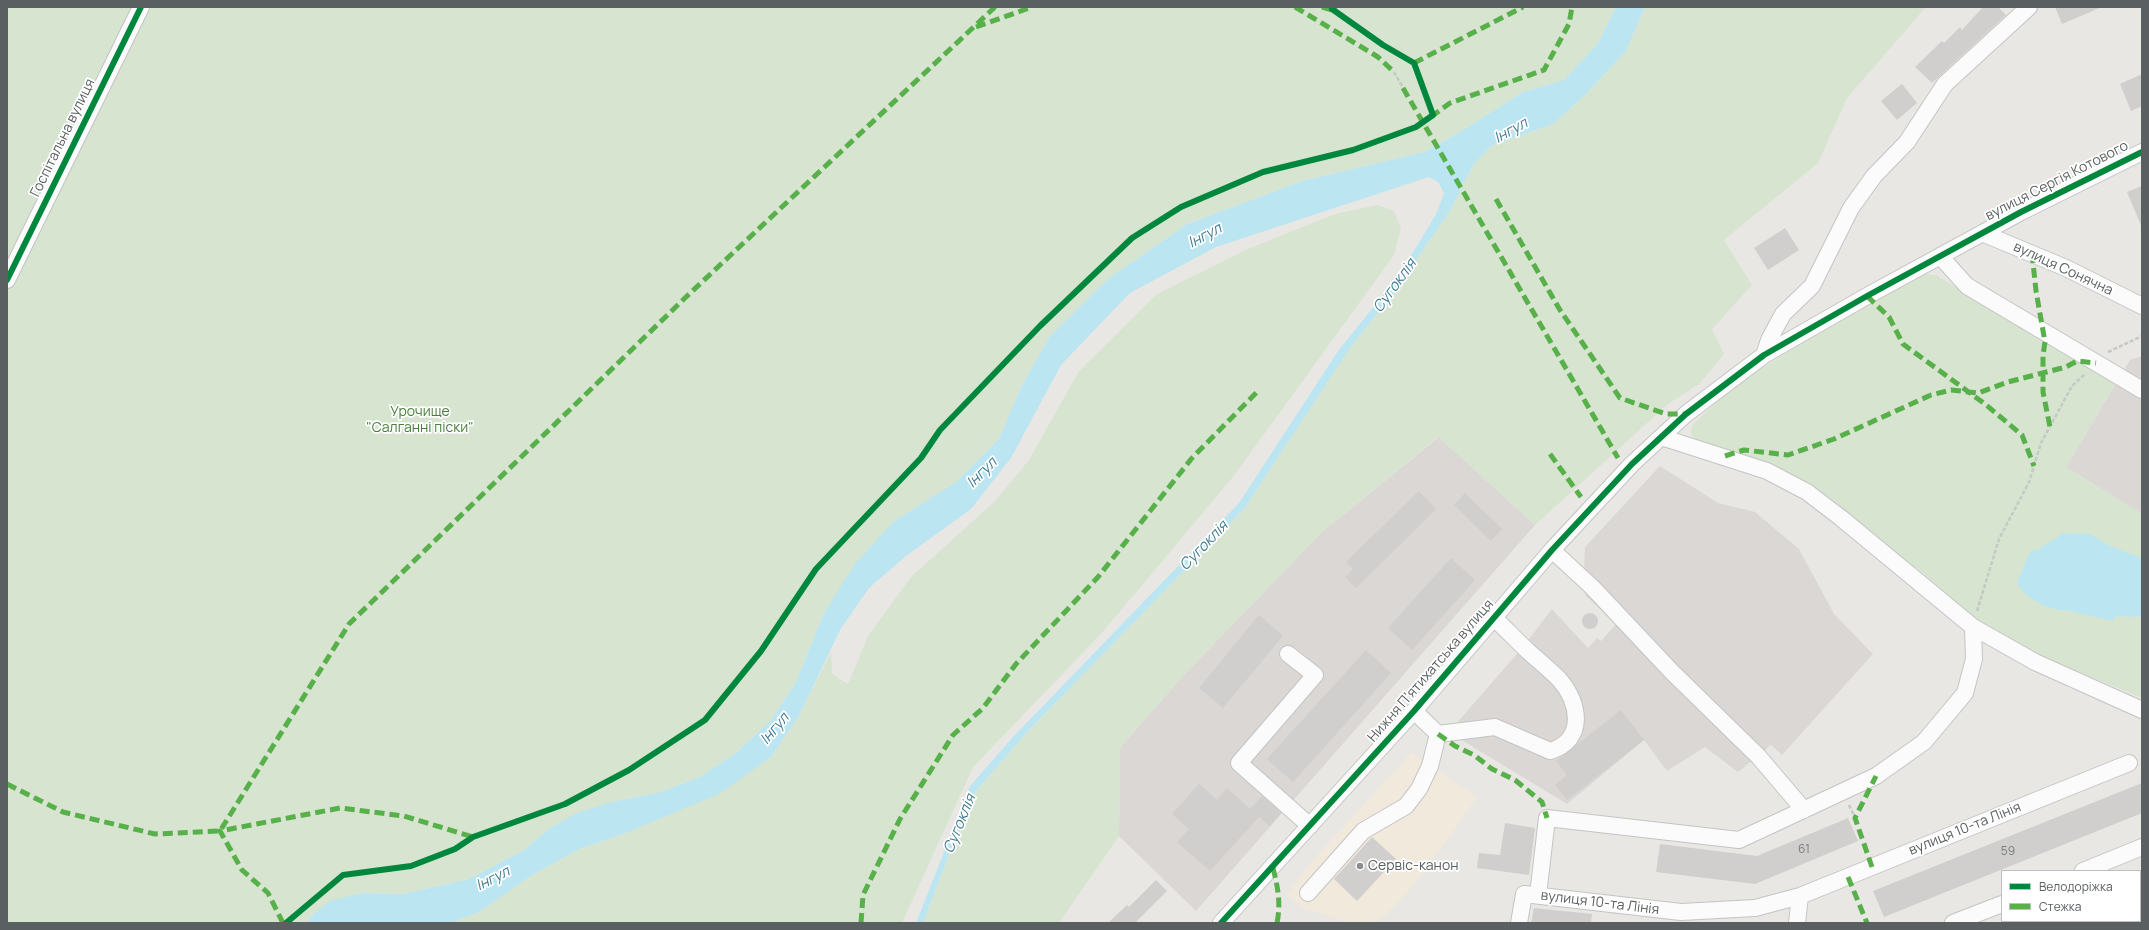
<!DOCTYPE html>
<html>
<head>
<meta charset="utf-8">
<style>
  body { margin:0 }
  #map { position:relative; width:2149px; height:930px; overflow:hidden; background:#e9e7e4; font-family:Manrope,sans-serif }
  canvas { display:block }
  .frame { position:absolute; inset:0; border:8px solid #5a5f61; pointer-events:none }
  .legend { position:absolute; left:2001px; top:870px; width:140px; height:52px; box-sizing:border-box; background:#fff; border:1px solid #bdbfc0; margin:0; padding:5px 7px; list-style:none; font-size:12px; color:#5a5f61 }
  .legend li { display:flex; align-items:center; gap:8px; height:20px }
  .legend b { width:20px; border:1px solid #bdbfc0 }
</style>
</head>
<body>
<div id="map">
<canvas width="2149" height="930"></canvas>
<div class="frame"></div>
<ul class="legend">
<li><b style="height:5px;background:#00873e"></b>Велодоріжка</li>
<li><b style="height:5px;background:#58b04a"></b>Стежка</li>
</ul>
</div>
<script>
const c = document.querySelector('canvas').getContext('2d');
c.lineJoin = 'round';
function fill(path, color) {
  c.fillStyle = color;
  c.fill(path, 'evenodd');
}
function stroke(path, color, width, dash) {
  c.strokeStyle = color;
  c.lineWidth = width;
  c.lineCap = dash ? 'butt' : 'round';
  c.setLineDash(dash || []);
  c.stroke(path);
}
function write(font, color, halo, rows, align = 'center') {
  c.font = font + ' Manrope,sans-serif';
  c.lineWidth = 3.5;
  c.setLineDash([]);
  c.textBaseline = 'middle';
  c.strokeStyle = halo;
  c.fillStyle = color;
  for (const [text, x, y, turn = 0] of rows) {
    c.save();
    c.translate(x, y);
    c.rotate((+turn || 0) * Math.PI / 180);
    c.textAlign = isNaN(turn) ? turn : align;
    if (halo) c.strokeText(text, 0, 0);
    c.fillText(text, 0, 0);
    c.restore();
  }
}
fill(new Path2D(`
  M1411 753 1477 797 1415 884 1382 918 1368 923H1352L1306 909 1287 895 1312 861Z`), '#f2e9dd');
fill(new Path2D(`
  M2142 356V514L2066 467 2130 360Z
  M1439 437 1535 525 1196 911 1119 836 1120 748 1182 677 1321 533Z
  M1660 466 1718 503 1755 512 1799 549 1834 614 1873 654 1782 755 1771 745 1738 772 1705 747 1667 771 1644 740 1567 804 1460 739 1455 725 1523 647 1552 609 1588 648 1597 638 1601 641 1616 624 1585 595 1592 587 1584 571 1585 547Z`), '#dad7d5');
fill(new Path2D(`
  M7 7H1616L1598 43 1564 80 1523 92 1455 135 1424 152 1302 181 1187 224 1108 279 1050 336 1022 385 999 439 956 482 894 521 823 615 796 682 771 720 736 753 698 778 657 793 611 802 547 830 524 850 469 879 403 894 362 893 311 915 308 923H7Z
  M1645 7H1926L1847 98 1818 163 1724 240 1752 285 1712 329 1724 354 1699 384 1668 404 1535 525 1438 437 1321 533 1182 677 1120 748 1119 836 1059 923H923L964 815 976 791 1029 730 1244 509 1350 348 1395 291 1451 209 1473 165 1491 146 1553 124 1585 95 1626 51Z
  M1377 205 1394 211 1401 228 1394 255 1233 477 1100 635 973 767 902 923H451L479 912 529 877 579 849 623 834 771 757 799 716 831 652 832 674 848 684 868 636 911 577 994 502 1029 460 1079 371 1157 294 1248 249 1335 214Z
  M1921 274 1936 275 2116 383 2066 467 2142 514V698L2022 648 1978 622 1922 572 1887 548 1838 504 1810 483 1748 457 1699 442C1692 437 1689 433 1692 425L1739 382 1852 313Z`), '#d7e4d0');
fill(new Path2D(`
  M1616 7H1645L1626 51 1585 95 1553 124 1491 146 1473 165 1451 209 1395 291 1350 348 1244 509 1029 730 976 791 964 815 923 923H916L970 786 1012 738 1239 503 1338 351 1391 285 1417 246 1436 214 1444 193 1438 182 1429 177 1216 247 1130 293 1061 365 1011 458 971 509 906 556 869 588 840 630 799 716 771 757 719 794 623 834 579 849 529 877 479 912 451 923H308L311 916 330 901 362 893 403 894 469 879 524 850 547 830 577 813 611 802 657 793 698 778 736 753 771 720 796 682 823 615 854 565 894 521 956 482 999 439 1022 385 1050 336 1108 279 1187 224 1302 181 1424 152 1455 135 1523 92 1564 80 1598 43Z
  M2062 533 2090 534 2110 546 2142 558V617L2116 616 2113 621 2065 610C2049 611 2023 597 2017 582L2029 554 2034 549 2038 551C2047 540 2054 543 2062 533Z`), '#bbe6f1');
fill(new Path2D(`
  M1983 7H1998L2006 15 1932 83 1915 67 1942 41 1944 43 1960 27 1962 30Z
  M2055 7H2102L2062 24Z
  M2142 74V106L2131 111 2120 84Z
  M1902 84 1917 103 1897 120 1881 101Z
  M2142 186V228L2127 192Z
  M1785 228 1799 250 1768 270 1754 248Z
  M1419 491 1436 509 1356 588 1345 577 1353 569 1346 562Z
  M1465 493 1502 529 1491 541 1454 505Z
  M1451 558 1475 580 1412 650 1388 628Z
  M1582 621a8 8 0 1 1 16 0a8 8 0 1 1-16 0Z
  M1259 615 1283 636 1223 708 1199 688Z
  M1366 650 1391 673 1293 782 1267 759Z
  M1621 710 1644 740 1567 800 1555 785 1567 775 1556 761Z
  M2142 783V813L1884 917 1873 891Z
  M1199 784 1217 800 1227 788 1250 809 1262 796 1281 813 1270 826 1259 817 1210 871 1177 842 1189 829 1172 814Z
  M1848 818 1858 841 1755 884 1656 872 1660 844 1757 856Z
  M1505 823 1535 828 1529 875 1477 868 1479 853 1500 855Z
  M1372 837 1396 859 1357 901 1334 879Z
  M1156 880 1167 891 1135 923H1108L1127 905 1129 907Z
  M1534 908 1592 914 1591 923H1531Z`), '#d1cfcd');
const minor = new Path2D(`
  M1982 233 2066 268 2142 306
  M1940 256 1967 286 2142 390
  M7 280 141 7
  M1764 355 1769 340 1783 314 1812 286 1851 208 1874 176 1907 142 1945 84 2029 7
  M1661 437 1767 471 1807 492 1841 518 1973 627 2035 662 2142 710
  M1552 550 1592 587 1672 672 1758 756 1804 810
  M1288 654 1315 675 1239 763 1310 826
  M1438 734 1495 727 1550 751C1586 740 1580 703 1559 679 1550 670 1539 661 1529 652 1517 641 1506 629 1494 618
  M2083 871 2142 847
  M1308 893 1363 831 1406 806 1419 789 1430 766 1438 734 1414 711
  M1538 895 1547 818 1739 840 1876 776 1924 742 1965 693 1974 659 1973 627
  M2015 921 2016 923
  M1221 923 1414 711 1552 550 1632 464 1686 414 1764 355 1867 296 2021 212 2142 152
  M1519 923 1524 894 1681 912 1755 908 1800 896 2129 763
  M1797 923 1800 896
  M1953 923 2002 904`);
stroke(minor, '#c3c4c4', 18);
stroke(new Path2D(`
  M1394 72 1403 88
  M2108 352 2142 336
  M1977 611 1999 539 2029 482 2041 443 2072 386 2085 374
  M1849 805 1855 818`), '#c4c9c6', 2.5, [4, 2]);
stroke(minor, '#fcfbfb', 16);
stroke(new Path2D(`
  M1295 7 1378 57 1394 72
  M1322 7 1335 11
  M976 27 1032 7
  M1414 63 1523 7
  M1403 88 1618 458
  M1431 117 1450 103 1544 70 1569 24 1572 7
  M1496 199 1560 310 1620 398 1666 414H1686
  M2032 253 2036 291 2045 342 2043 355V392L2050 427
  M1867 296 1889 317 1903 344 1985 404 2022 435 2034 466
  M1550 454 1581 497
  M1725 456 1744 450 1788 455 1834 439 1931 395 1951 390 1978 393 2008 382 2066 367 2077 361 2096 363
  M1438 734 1455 746 1474 755 1492 769 1515 780 1542 802 1547 818
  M7 784 63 812 155 834 220 831 349 624 686 297 995 7
  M1872 867 1855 818 1876 776
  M1273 868C1278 888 1281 903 1277 923
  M1848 877 1867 923
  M283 923 268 893 242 870 220 831 340 808 404 816 473 837
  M861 923 863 895 900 819 953 735 983 708 1016 664 1098 577 1192 458 1257 392`), '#58b04a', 5, [10, 5]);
stroke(new Path2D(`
  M7 280 141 7
  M286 923 343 875 411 866 455 849 473 837 565 804 629 770 705 720 761 651 816 569 921 458 940 430 1040 326 1132 238 1181 207 1263 172 1353 150 1416 127 1433 115 1414 63 1383 45 1332 9 1334 7
  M1221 923 1414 711 1552 550 1632 464 1686 414 1764 355 1867 296 2021 212 2142 152`), '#00873e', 6);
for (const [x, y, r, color] of [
  [1360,866,4,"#8c8f8f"]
]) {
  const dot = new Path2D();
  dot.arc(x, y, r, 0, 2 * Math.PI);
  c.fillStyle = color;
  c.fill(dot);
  stroke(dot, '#fff', 1.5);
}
write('12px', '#797c7d', null, [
  ["61",1804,850],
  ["59",2008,852]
]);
write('14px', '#5a5f61', '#fff', [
  ["Госпітальна вулиця",63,138,-64],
  ["вулиця Сергія Котового",2057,181,-27],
  ["вулиця Сонячна",2063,269,25],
  ["Нижня Пʼятихатська вулиця",1431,671,-49],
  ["вулиця 10-та Лінія",1965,829,-22],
  ["вулиця 10-та Лінія",1600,903,7]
]);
write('14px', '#487e3c', '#fff', [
  ["Урочище",420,412],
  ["\"Салганні піски\"",420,428]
]);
write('14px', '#5a5f61', '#fff', [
  ["Сервіс-канон",1368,866]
], 'left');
write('italic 15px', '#407d95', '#fff', [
  ["Інгул",1511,131,-29],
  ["Інгул",1205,236,-28],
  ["Сугоклія",1395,286,-54],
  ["Інгул",982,473,-45],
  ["Сугоклія",1204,546,-46],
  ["Інгул",775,729,-50],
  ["Сугоклія",960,824,-68],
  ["Інгул",493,879,-27]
]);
</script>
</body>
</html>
